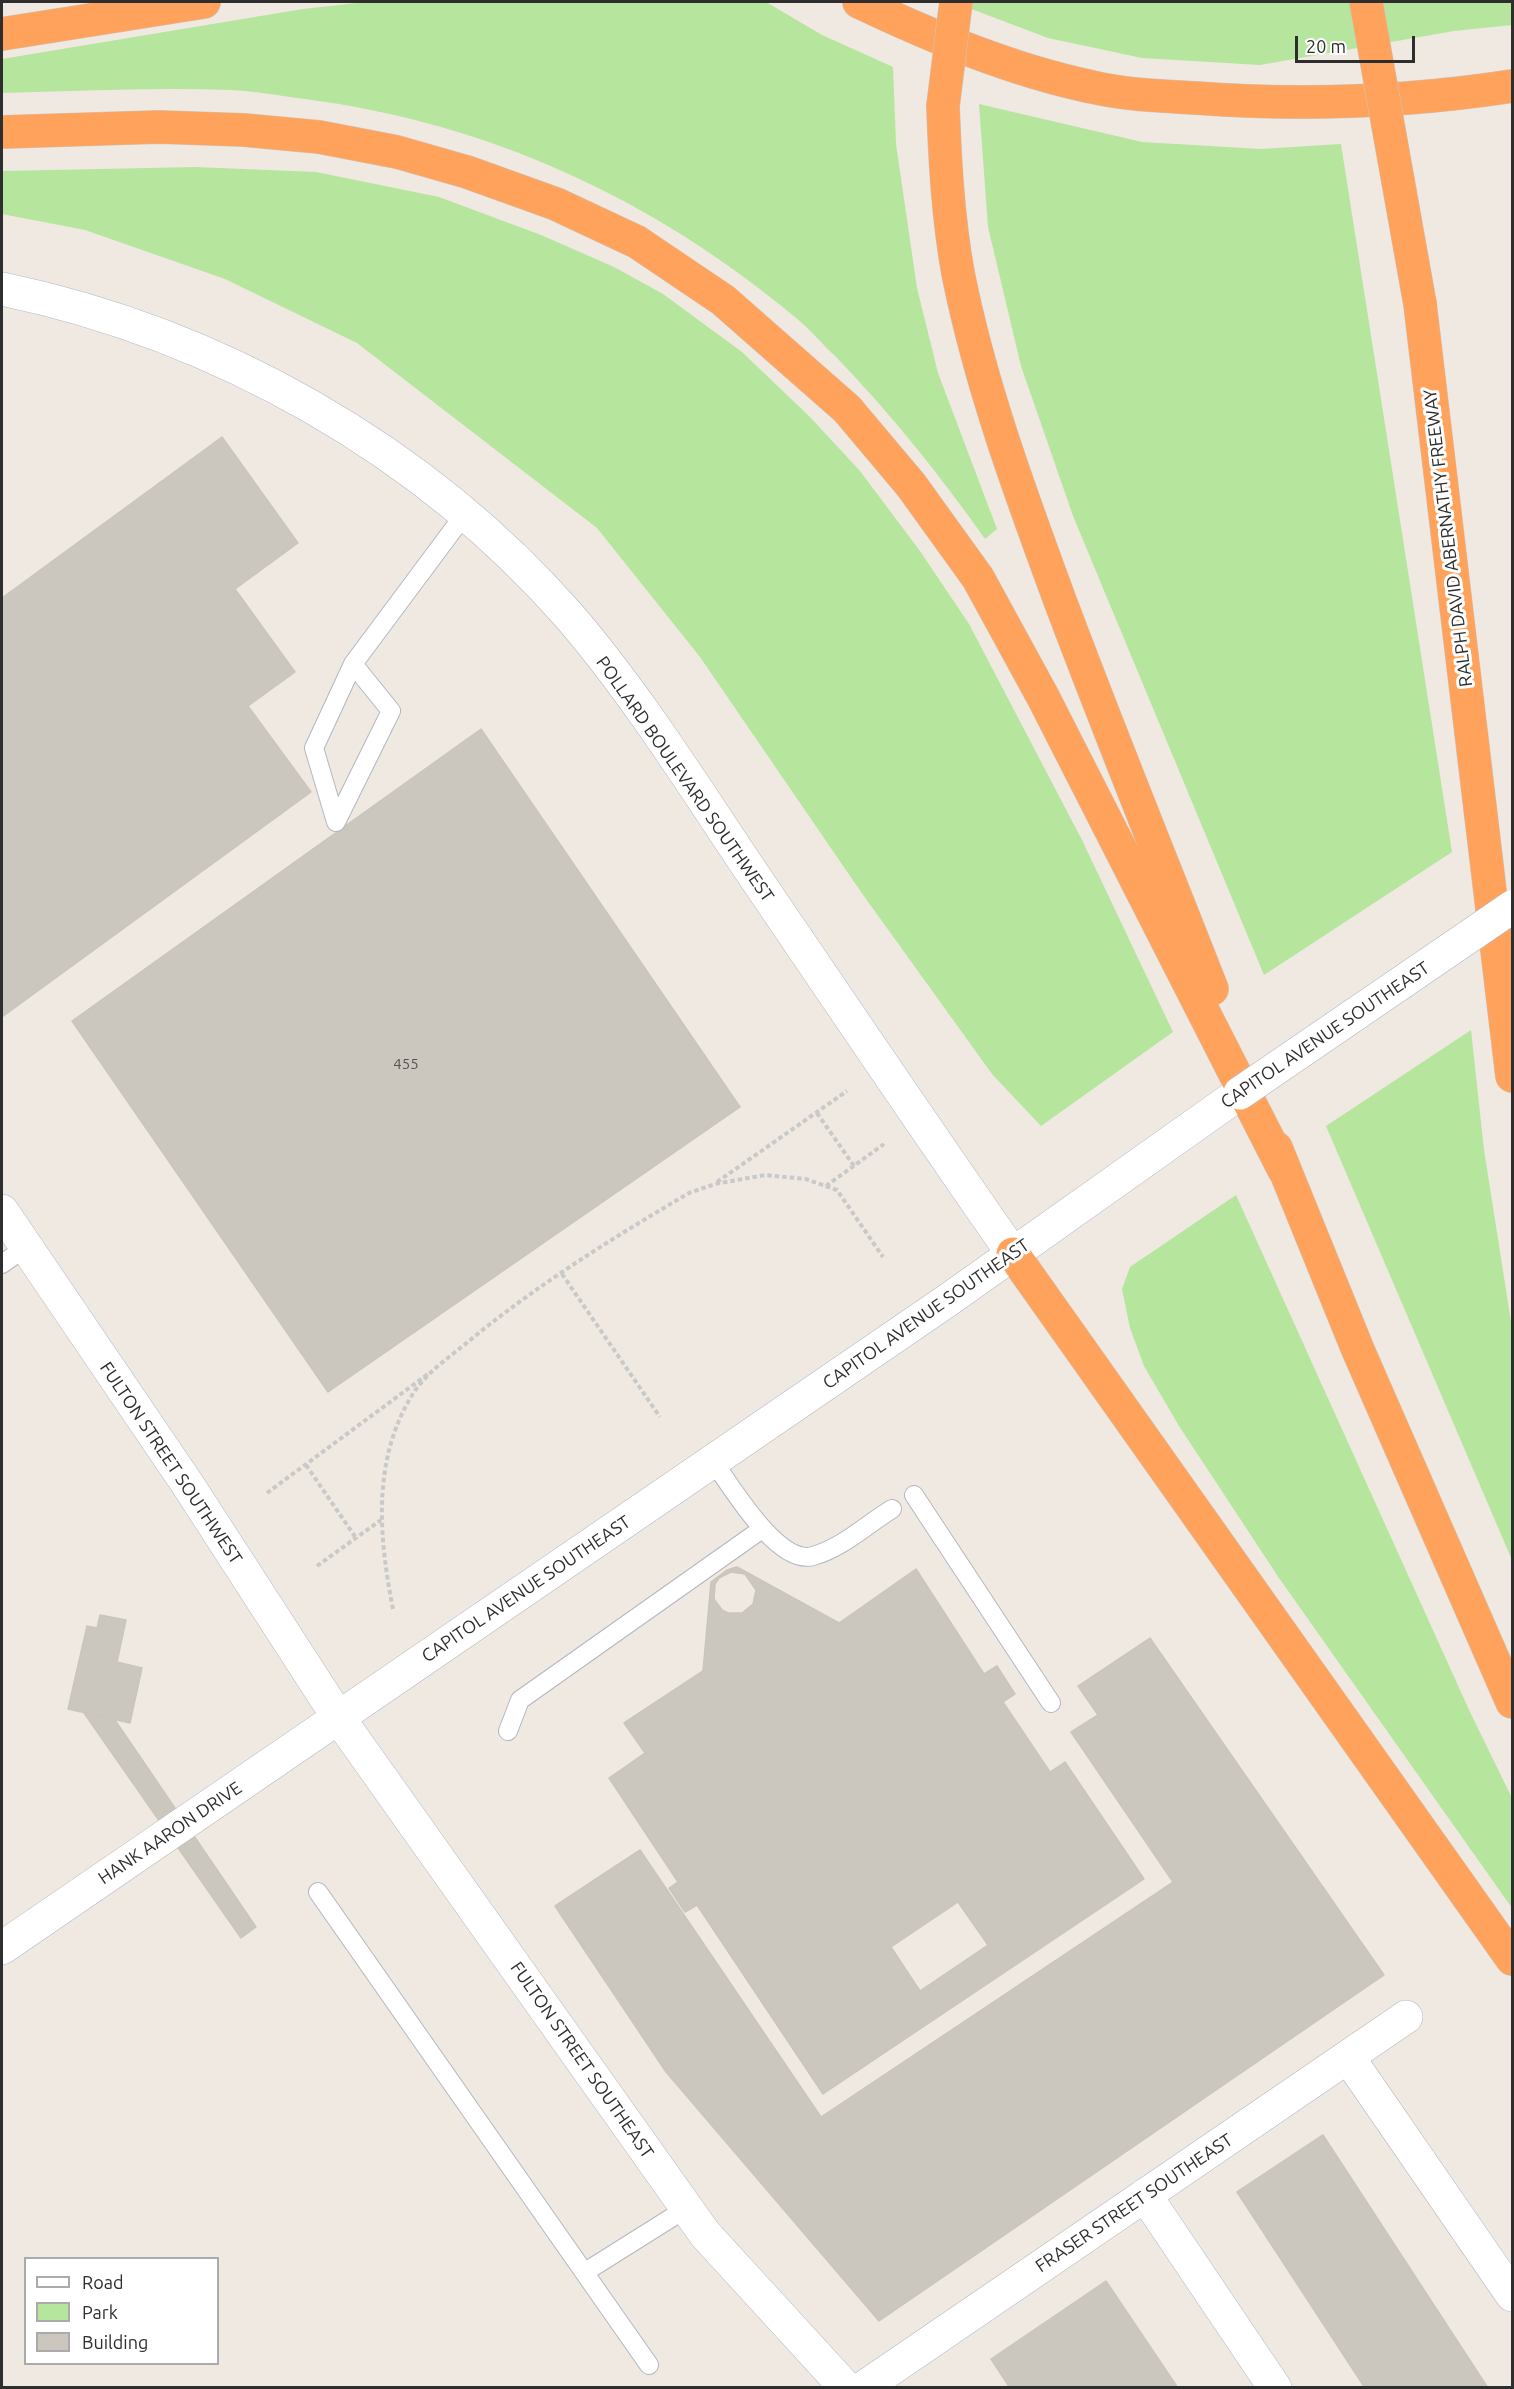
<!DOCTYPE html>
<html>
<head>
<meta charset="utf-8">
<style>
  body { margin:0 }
  #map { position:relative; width:1514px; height:2389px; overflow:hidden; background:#efe9e1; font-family:Ubuntu,sans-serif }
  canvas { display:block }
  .frame { position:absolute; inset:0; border:3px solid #2e2e2e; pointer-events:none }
  .legend { position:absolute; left:24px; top:2257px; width:195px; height:108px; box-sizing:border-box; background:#fff; border:2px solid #ababab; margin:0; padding:8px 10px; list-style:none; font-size:18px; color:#2e2e2e }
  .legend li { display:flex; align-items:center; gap:12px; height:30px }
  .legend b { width:30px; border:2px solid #ababab }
  .scale { position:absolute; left:1295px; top:36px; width:120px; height:27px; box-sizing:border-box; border:3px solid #2e2e2e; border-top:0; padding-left:8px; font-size:18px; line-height:21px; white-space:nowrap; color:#2e2e2e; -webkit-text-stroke:4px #fff; paint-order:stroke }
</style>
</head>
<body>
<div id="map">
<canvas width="1514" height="2389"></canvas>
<div class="frame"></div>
<ul class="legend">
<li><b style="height:8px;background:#fff"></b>Road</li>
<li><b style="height:16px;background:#b6e59e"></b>Park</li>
<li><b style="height:16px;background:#cbc7bf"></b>Building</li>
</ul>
<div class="scale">20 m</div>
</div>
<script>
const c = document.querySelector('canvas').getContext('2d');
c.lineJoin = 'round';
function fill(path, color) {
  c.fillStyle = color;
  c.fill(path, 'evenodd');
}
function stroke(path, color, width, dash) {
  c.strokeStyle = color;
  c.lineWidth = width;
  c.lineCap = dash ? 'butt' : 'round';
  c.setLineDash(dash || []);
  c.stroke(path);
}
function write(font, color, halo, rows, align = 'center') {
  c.font = font + ' Ubuntu,sans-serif';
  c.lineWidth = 6;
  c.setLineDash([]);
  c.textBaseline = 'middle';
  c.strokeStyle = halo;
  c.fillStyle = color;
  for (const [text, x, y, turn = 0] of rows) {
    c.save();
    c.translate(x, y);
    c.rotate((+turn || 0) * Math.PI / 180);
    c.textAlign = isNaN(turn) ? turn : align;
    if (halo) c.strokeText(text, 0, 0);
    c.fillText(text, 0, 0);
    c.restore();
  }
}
fill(new Path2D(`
  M366 2H766L822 35 893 67 896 144 917 288 938 373 997 529 985 539C940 475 890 413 836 357 822 344 810 329 795 317 652 198 489 123 305 99 280 96 255 91 231 90 154 87 78 91 2 93V59L303 9Z
  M953 2H1512V25L1454 31 1260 65 1142 58 1048 38Z
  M979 104 1142 142 1261 149 1341 144 1452 852 1264 975 1073 516 1021 366 988 227Z
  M195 167 316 172 439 197 541 235 614 267 663 294 742 352 810 417 860 471 920 551 969 624 1082 840 1173 1032 1041 1126 992 1074 861 892 700 657 597 528 357 343 225 279 85 230 2 214V171Z
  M1471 1030 1484 1150 1512 1328V1560L1326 1126Z
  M1236 1195 1470 1712 1512 1798V1908L1279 1578 1179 1426 1144 1366 1130 1328 1122 1289 1130 1267Z`), '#b6e59e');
const building = new Path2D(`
  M222 437 298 543 235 589 295 672 248 706 311 792 2 1017V598Z
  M481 729 740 1107 328 1392 72 1021Z
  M737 1567 839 1623 916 1569 984 1674 997 1666 1015 1694 1003 1702 1050 1772 1065 1762 1144 1879 823 2094 697 1905 685 1912 669 1888 678 1882 609 1778 645 1753 624 1723 703 1671 711 1582 727 1570ZM731 1572 745 1574 756 1590 753 1604 742 1613H728L722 1610 714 1599 715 1584 719 1578ZM958 1902 988 1945 920 1991 891 1947Z
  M100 1615 126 1620 117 1662 142 1668 130 1723 68 1709 87 1626 97 1628Z
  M1150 1638 1384 1975 879 2321 666 2072 555 1906 640 1850 821 2117 1173 1882 1071 1732 1098 1715 1078 1686Z
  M84 1713 115 1720 256 1927 241 1938Z
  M1323 2135 1488 2388H1365L1237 2192Z
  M1106 2281 1178 2388H1010L991 2359Z`);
fill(building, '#cbc7bf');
stroke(building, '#cbc5ba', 1.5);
const lane = new Path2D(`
  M353 664 391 711 336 822 314 748 353 664 464 515
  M2 1264 26 1247
  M713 1461C731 1486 778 1566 813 1556 842 1548 866 1525 892 1509
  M914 1495 1051 1703
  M508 1731 520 1700 762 1529
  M318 1892 649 2365
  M585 2272 687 2208`);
const street = new Path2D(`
  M1348 2057 1512 2295
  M1145 2195 1275 2388
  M863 2388 1406 2017`);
const secondary = new Path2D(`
  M2 289C218 334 424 450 570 617 642 701 701 798 763 889 846 1011 929 1134 1013 1254
  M2 1211 188 1485 338 1717 705 2234 846 2388
  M2 1948 948 1300 1240 1093`);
const highway = new Path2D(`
  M859 2C933 37 1011 70 1092 87 1126 95 1162 96 1196 98 1302 106 1407 102 1512 86
  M2 34 204 2
  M943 106C945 161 948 218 958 273 980 384 1020 492 1059 598 1108 729 1161 859 1212 989
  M2 132 159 127 244 130 319 137 397 152 467 172 556 204 637 242 723 300 847 409 911 485 978 578 1043 697 1284 1170
  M1420 304 1512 1076
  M1276 1148 1358 1350 1512 1702
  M1013 1254 1512 1959`);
stroke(lane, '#b4b7c1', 20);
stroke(street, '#b4b7c1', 34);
stroke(secondary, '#b4b7c1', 34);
stroke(highway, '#c9c9c9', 34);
stroke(new Path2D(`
  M817 1113 854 1166
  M717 1182 847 1091
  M826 1186 884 1144
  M562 1274 660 1417
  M306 1465 356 1538
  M267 1493 428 1374
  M317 1566 381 1520
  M393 1609C379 1538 372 1462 411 1397 423 1376 445 1360 463 1346 532 1288 611 1239 689 1193L715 1184 765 1175 806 1179 837 1190 883 1257`), '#c9c9c9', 4, [4.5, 3]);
stroke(lane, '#fff', 18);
stroke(street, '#fff', 33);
stroke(secondary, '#fff', 33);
stroke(highway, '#ffa35c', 33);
const secondaryBridge = new Path2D(`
  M1240 1093 1512 907`);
const highwayBridge = new Path2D(`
  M1366 2 1420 304
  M943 106 956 2`);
stroke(secondaryBridge, '#b4b7c1', 34, []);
stroke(highwayBridge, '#c9c9c9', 34, []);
stroke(secondaryBridge, '#fff', 33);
stroke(highwayBridge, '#ffa35c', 33);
write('15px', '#555452', null, [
  ["455",406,1064]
]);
write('18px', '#2e2e2e', '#fff', [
  ["RALPH DAVID ABERNATHY FREEWAY",1448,538,-97],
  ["POLLARD BOULEVARD SOUTHWEST",685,779,55],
  ["CAPITOL AVENUE SOUTHEAST",1325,1035,-34],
  ["CAPITOL AVENUE SOUTHEAST",926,1314,-35],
  ["FULTON STREET SOUTHWEST",171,1463,56],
  ["CAPITOL AVENUE SOUTHEAST",526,1589,-34],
  ["HANK AARON DRIVE",170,1833,-34],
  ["FULTON STREET SOUTHEAST",582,2060,55],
  ["FRASER STREET SOUTHEAST",1134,2203,-34]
]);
</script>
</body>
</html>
